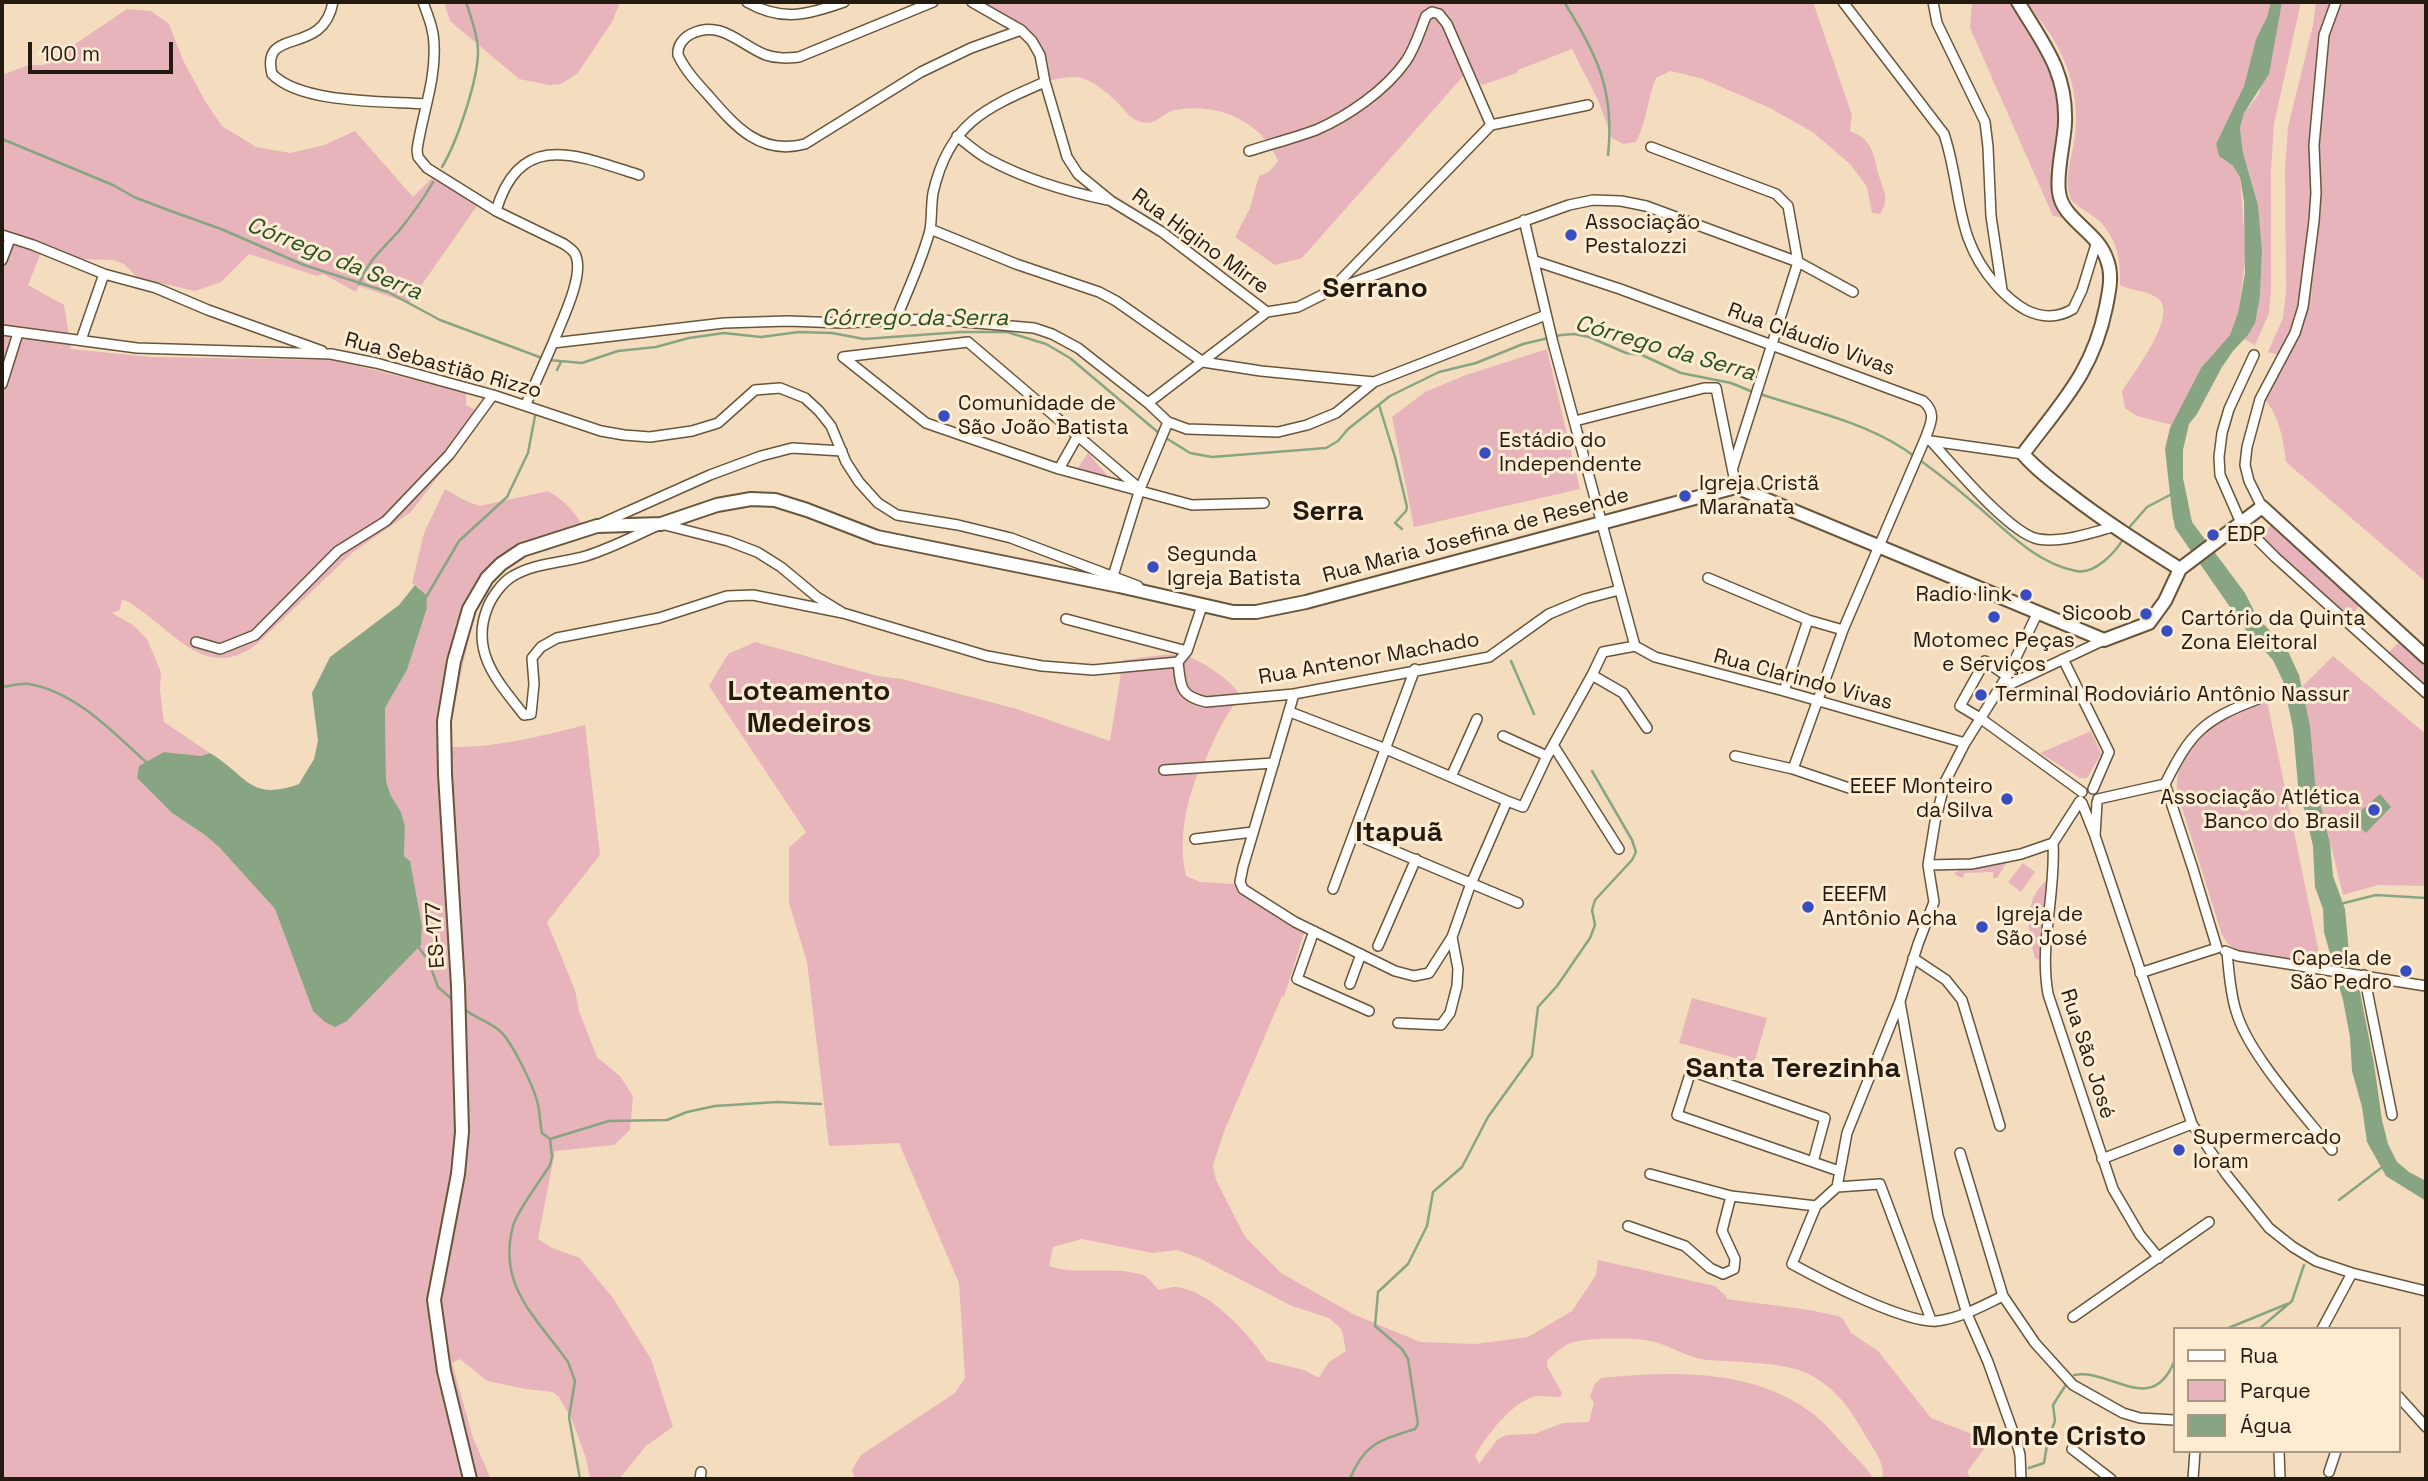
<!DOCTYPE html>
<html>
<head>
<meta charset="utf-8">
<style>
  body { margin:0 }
  #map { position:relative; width:2428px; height:1481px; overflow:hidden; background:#f4ddbe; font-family:"Space Grotesk",sans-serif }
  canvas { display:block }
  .frame { position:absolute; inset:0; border:4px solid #231b10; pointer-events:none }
  .legend { position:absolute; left:2173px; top:1327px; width:228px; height:126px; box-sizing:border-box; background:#fdebd2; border:2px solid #a69884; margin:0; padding:9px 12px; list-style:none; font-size:21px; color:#231b10 }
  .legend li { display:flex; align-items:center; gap:14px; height:35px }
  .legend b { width:35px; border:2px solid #a69884 }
  .scale { position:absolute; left:28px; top:42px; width:145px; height:32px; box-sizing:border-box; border:4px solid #231b10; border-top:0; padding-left:9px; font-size:21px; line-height:24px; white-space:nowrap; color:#231b10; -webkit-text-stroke:5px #fdebd2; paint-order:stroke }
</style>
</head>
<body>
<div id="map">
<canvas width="2428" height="1481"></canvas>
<div class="frame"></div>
<ul class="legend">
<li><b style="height:9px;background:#fff"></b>Rua</li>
<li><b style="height:19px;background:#e7b4bb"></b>Parque</li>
<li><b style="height:19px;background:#87a582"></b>Água</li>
</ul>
<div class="scale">100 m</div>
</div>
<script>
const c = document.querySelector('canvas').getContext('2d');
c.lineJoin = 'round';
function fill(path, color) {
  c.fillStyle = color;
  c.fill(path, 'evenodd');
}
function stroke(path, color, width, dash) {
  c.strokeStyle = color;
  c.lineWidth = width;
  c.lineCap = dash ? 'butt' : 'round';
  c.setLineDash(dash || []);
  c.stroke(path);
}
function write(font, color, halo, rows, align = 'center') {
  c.font = font + ' "Space Grotesk",sans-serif';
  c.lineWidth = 6;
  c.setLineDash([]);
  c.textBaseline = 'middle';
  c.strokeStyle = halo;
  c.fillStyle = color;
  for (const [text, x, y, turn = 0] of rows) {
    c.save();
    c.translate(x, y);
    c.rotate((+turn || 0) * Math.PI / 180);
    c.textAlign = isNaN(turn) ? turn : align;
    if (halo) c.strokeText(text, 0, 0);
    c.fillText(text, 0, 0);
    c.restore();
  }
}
fill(new Path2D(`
  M444 2H620L612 22 577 74 561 84 549 85 519 79 450 21Z
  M975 2H1813L1852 115 1850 131C1874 140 1873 155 1879 176 1884 193 1890 198 1880 214L1872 213 1867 187 1851 165 1814 133 1770 108 1703 79 1671 71 1656 78C1647 99 1647 122 1636 142L1623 144 1612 138 1598 100 1572 49 1518 70 1517 73 1482 85 1466 73 1302 258 1275 265 1235 237 1250 208 1259 176 1269 172 1278 161C1262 121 1218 102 1175 110 1163 112 1157 126 1141 122 1132 120 1126 112 1120 105 1110 95 1090 77 1075 77 1066 77 1056 79 1048 81L1036 38Z
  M1972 2H2009L2034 36 2059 89V131L2050 170V184L2057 203 2072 220 2053 216 1970 28Z
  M2027 2H2271L2267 17 2256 39 2244 86 2216 144 2219 156 2233 166 2240 177 2246 256 2238 313 2230 335 2201 368 2172 425 2137 416 2125 408 2122 392C2132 374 2182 312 2156 297 2145 290 2131 291 2120 285 2121 261 2117 237 2098 220 2089 212 2079 208 2071 200 2063 178 2072 158 2075 136 2079 100 2071 68 2052 37 2045 25 2034 14 2027 2Z
  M2282 2H2301L2274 124 2271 170V291L2269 313 2255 345 2244 339 2248 335 2260 296 2262 250 2258 205 2243 153 2240 128 2244 113 2259 94Z
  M2316 2H2426V582L2286 462C2283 436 2279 414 2261 395L2283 356 2268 352 2283 318 2286 292 2285 170 2288 127 2313 25Z
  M127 9 151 11 169 24 183 60 205 101 222 126 256 147 290 153 324 145 355 131 413 197 437 173 481 200 409 303 359 286 356 292 323 274 317 276 249 254 221 282 195 291 138 278 124 264 113 260 79 259 43 248 28 285 64 305 71 349 151 357 335 360 466 393V405L485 415 411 512 352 553 258 643C202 688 168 620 122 599L120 610 112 613 133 625 147 639 161 672 160 690 164 722 210 753 201 756 164 752 137 778 172 813 205 835 220 848 275 909 313 1011 347 1021 421 945 422 926 409 860 404 856 405 826 401 812 391 796 386 781 385 708 407 670 427 608 420 588 412 583 424 533 445 489 466 501 480 506 548 491C564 500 575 511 583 527L501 567 473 617 452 717V747C496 748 542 736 585 725L600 855 547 922 575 990 579 1011 597 1057 620 1076 633 1096 630 1130 614 1145 555 1151 538 1239 552 1248 580 1258 613 1298 651 1359 673 1427 647 1445 619 1479H590L586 1458 572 1420 559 1397 553 1392 526 1389 487 1381 460 1359 452 1363 473 1438 491 1479H2V75L29 65H44Z
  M1547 349 1580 489 1414 527 1392 417 1425 392 1466 375Z
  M1088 453 1118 488 1074 474Z
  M2272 524 2360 605 2349 618 2261 537Z
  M755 642 878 676 902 679 1017 709 1110 741 1123 660C1136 659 1173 652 1184 655 1199 659 1236 682 1240 697 1223 719 1219 729 1208 754 1204 764 1197 774 1194 784 1184 812 1179 846 1186 876L1200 882 1249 885 1253 894 1306 927 1284 997 1282 996 1225 1129 1213 1165 1216 1180 1245 1237 1281 1273 1353 1314 1420 1342 1475 1344 1528 1337 1572 1311 1596 1275 1598 1260 1715 1286 1726 1296V1299L1810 1310 1838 1316 1843 1319 1851 1333 1878 1351 1931 1418 1990 1441 1967 1472 1971 1479H1882C1886 1466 1875 1451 1868 1440 1851 1411 1840 1391 1809 1374 1785 1362 1735 1362 1708 1360 1689 1358 1676 1349 1658 1343 1641 1337 1585 1337 1568 1344 1561 1347 1554 1355 1547 1360V1366L1562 1393 1560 1397C1553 1397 1545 1396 1538 1396 1515 1398 1485 1437 1475 1456L1479 1464 1497 1440 1506 1435 1534 1434 1563 1423 1589 1422 1594 1402 1590 1397 1594 1385 1601 1378C1671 1371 1753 1368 1812 1413 1823 1421 1833 1433 1842 1443 1853 1455 1866 1466 1874 1479H855L852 1470 861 1455 955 1393 965 1378 959 1283 899 1143 829 1146 807 962 789 903V848L806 832 709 686 728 654ZM1082 1239 1153 1253 1177 1250 1199 1258 1292 1306 1329 1318 1342 1330 1346 1351 1329 1362 1319 1377H1317L1304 1370 1267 1361C1251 1336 1208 1288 1175 1287 1170 1287 1164 1289 1159 1290 1154 1285 1149 1278 1143 1275 1112 1265 1079 1276 1049 1266L1053 1247Z
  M2399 642 2426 667V689L2388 653Z
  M2333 656 2426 734V886L2378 885 2343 895 2294 695Z
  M2267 701 2320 958 2316 964 2237 951 2228 944 2222 935 2177 792C2175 736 2224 721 2267 701Z
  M2091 731 2101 754 2087 778H2080L2040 753Z
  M2007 862 1997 878H1993V872L1965 873 1962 878 1954 874 1959 870Z
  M2023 863 2035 872 2021 892 2008 882Z
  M2048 879 2050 880 2041 957 2038 960 2035 958C2027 930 2023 899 2048 879Z
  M1692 998 1767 1018 1754 1063 1679 1043Z`), '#e7b4bb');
fill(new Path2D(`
  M2271 2H2282L2269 74 2244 113 2240 128 2243 153 2258 205 2262 250 2260 296 2255 323 2248 335 2233 351 2222 367 2197 414 2189 424 2183 450V478L2192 522 2245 593 2257 617 2287 649 2299 675 2310 726 2315 782 2330 843 2333 876 2345 909 2349 953 2360 992 2374 1064 2382 1120 2388 1144 2397 1162 2409 1172 2426 1181V1201L2386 1176 2367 1142 2362 1107 2352 1071 2350 1037 2343 1000 2324 932 2323 909 2315 887 2313 846 2298 785 2293 728 2283 681 2273 660 2246 630 2175 528 2172 512 2165 449 2170 428 2201 368 2230 335 2238 313 2245 273 2244 202 2240 177 2233 166 2219 156 2216 144 2244 86 2256 39 2267 17Z
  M415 585 426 595 427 608 407 670 385 708 386 781 391 796 401 812 405 826 404 856 410 861 422 926 421 945 347 1021 335 1027 325 1022 313 1011 275 909 220 848 205 835 172 813 137 778 139 766 164 752 201 756 210 753C247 775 249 802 299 784L314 759 318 741 312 693 330 657 399 605Z
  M2380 794 2391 807 2366 833 2352 819Z`), '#87a582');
stroke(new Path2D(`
  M1564 2C1597 54 1615 91 1608 155
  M2 139 113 185 134 197 168 210 221 229 304 265 388 292 440 320 542 358
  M442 167C457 142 479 78 478 49 477 33 471 17 466 2
  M359 284C368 261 382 249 398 232 411 216 423 200 433 182
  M549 360 582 363 618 351 656 347 689 338 724 333 761 337 799 332 832 333 864 339 961 332H1007L1046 344 1070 358 1160 434
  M557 370 561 362
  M1760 394C1808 410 1861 421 1904 449 1928 465 1953 485 1975 504 2005 529 2035 563 2076 571 2095 575 2116 552 2125 536
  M1379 405 1395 457 1407 507 1406 511 1395 523 1402 529
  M1166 438 1190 453 1212 457 1326 448 1338 441 1348 429 1390 396 1439 372 1476 363 1523 344 1561 335 1574 334 1589 337 1626 353 1642 355 1681 373 1731 383 1753 392
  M2127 530 2147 507 2170 495
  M425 599 459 541 507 497 528 453 535 416
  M1511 661 1534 714
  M2 687C10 686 21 683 29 684 76 692 114 733 147 763
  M2340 904 2376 895 2426 898
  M417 945 428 960 438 987 453 1000
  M463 1008C474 1018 491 1022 501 1032 513 1044 535 1089 538 1105 540 1114 540 1124 542 1133L550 1139 552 1157 550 1165C541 1180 517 1211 513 1226 497 1286 536 1317 568 1362L575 1381 569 1417 580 1479
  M550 1139 609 1121 667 1120 687 1112 715 1106 777 1102 821 1104
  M2339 1200 2381 1168
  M2226 1329 2287 1304
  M2259 1329 2292 1301 2304 1265
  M2074 1375C2111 1368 2151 1417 2174 1362
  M2029 1468 2044 1463 2048 1439 2055 1421 2053 1405 2067 1383
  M1350 1479C1364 1443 1381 1440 1415 1429L1418 1424 1408 1359 1402 1349 1375 1326 1378 1292 1408 1264 1427 1226 1433 1192 1462 1167 1488 1117 1532 1056 1538 1007 1557 986 1590 938 1595 925 1592 910 1595 900 1632 860 1636 852 1632 840 1592 771`), '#87a582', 2.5);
const minor = new Path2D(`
  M333 2C323 58 260 25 272 74 301 104 385 101 426 104
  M423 2C428 16 434 30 434 45 436 80 422 115 417 150L418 157 427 168 496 211
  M747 2C782 22 807 15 844 2
  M933 2 799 57C788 58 777 59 766 55 740 45 721 19 691 34 683 38 677 46 678 55 685 70 697 83 708 95 735 126 760 156 805 144L921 72 971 48 1021 30
  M972 2 1021 30 1032 41 1040 55 1045 82 1067 157 1078 174 1111 201 1162 232 1267 312
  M1843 2 1944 134C1963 191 1953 237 1997 286 2006 296 2015 304 2026 310 2042 318 2058 318 2073 309L2082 290 2097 241
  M1933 2 1937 23 1985 122 1988 147 1991 216 2002 290
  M957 136C967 144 977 153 988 159 1025 179 1068 192 1108 200
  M1651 147 1776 194 1788 206 1798 262 1733 467
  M1249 151C1271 144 1294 138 1316 130 1348 116 1386 90 1406 61 1415 48 1420 31 1426 16L1432 12 1439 14 1447 24 1491 125
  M1524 220 1553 343 1635 646
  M930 229 1016 264 1099 292 1116 301 1203 362 1261 371 1374 382
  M2 235 33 245 104 274 156 288 208 310 322 351
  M2 260 10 239
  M1535 261 1620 289 1923 401C1937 413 1931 423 1925 439L1843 630 1793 769
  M1331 290 1491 125 1588 105
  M896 320C907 291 922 261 930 230 932 218 931 205 933 193 949 123 985 108 1045 82
  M2 330 137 348 331 354 376 363 493 395 601 431 624 435 650 437 692 431 718 423 755 390 780 388 805 398 819 411 831 426 846 462 859 482 878 503 897 515 958 525 1011 538 1138 586
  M81 340 104 274
  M553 343C561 322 584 277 576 256 574 250 569 248 564 244L496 211C520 129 577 155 639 175
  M2254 355 2229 409 2222 433 2219 457 2220 475 2241 523 2275 557 2426 693
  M2 384 18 333
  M1148 403 1267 312 1298 307 1330 291 1569 205 1593 200 1621 201 1646 206 1798 262 1853 292
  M526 404 553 343 724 323 788 321 842 323 930 319 1034 328 1052 334 1078 348 1148 403 1168 422 1187 429 1278 432 1307 425 1336 413 1374 382 1546 315
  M1575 421 1704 388H1716L1736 487
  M1925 439 1931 441C1952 464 2010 534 2038 539 2063 543 2090 533 2113 527
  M1931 441 2023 454
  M1059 469 1077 437
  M1140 489 968 342 843 357 926 423 1059 469 1192 505 1264 503
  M2262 507 2249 481 2245 465 2247 447 2260 399 2295 333 2303 307 2314 221 2316 193 2314 145 2324 35 2336 2
  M600 524 710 475 761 456 792 448 842 451
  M1113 576 1140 489 1168 422
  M1708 578 1808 620 1843 630
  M843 613 753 595 727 596 659 618 557 638 541 647 532 658 534 684 531 714 524 715C499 683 470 653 487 609 491 598 502 582 513 576 535 563 562 563 586 556 612 548 636 535 661 524L728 541 757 552 781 567 817 597 843 613 987 656 1042 666 1093 670 1178 662 1187 651 1202 606
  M1066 619 1187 651
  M196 642 220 649 255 635 338 551 386 521 449 455 493 395
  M1635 646 1655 657 1784 691 1965 743
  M2063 659 2109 752 2093 789
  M1178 662C1181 686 1179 696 1206 702L1294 694 1489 657 1549 614 1585 599 1619 590
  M1592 675 1623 693 1647 728
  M2007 676 1985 661 1960 706 1980 718 2082 792
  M1998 690 2104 640
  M1784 691 1808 620
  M1294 694 1243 867 1240 882 1243 889 1295 922 1395 971 1414 976 1429 973 1452 937
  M1290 712 1386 749 1507 801
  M1503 736 1547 756
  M1553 745 1619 849
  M1735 756 1793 769 1849 788
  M1164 770 1274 763
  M1451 777 1477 719
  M2165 784C2191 732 2203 720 2258 699L2262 694
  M2098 799 2165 784 2193 869 2217 948
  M2082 803 2095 836 2097 802
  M1354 834 1518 903
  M2095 836 2192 1124 2226 1174 2269 1228 2293 1247 2316 1261 2352 1273 2426 1291
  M1195 839 1253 832
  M2053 843C2056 894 2039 944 2048 994L2113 1189 2140 1235 2159 1258
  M1928 865 1971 864 2021 854 2053 843 2080 801
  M1333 889 1415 669
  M1314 931 1297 979 1369 1011
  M1378 946 1416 859
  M2225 951 2238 956 2426 986
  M2227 952C2229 972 2230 992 2236 1011 2248 1054 2304 1114 2332 1150
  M1913 958 1946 980 1962 1000 2000 1126
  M2140 973 2217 948
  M2364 975 2392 1115
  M1350 984 1361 954
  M1900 1002 1938 1216 1967 1314 1988 1362 2017 1443 2020 1455 2021 1479
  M1398 1023 1441 1025 1450 1013 1457 986 1458 969 1452 937 1470 886 1507 801 1523 807 1546 758 1592 675 1603 652 1635 646
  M1960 1153 2003 1296 2035 1343 2073 1385 2123 1413 2140 1418 2174 1420
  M2102 1159 2192 1124
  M1813 1162 1825 1118 1691 1071 1677 1115 1839 1171
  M1650 1174 1731 1196 1816 1206
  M1837 1187 1847 1133 1900 1001 1918 944 1934 902 1928 865 1935 822 1945 782 1965 743 2007 676 2038 612
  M1837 1187 1816 1206 1792 1264C1821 1280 1906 1324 1937 1321 1961 1318 1982 1306 2003 1296
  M1837 1187 1880 1184 1931 1320
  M1628 1226 1685 1246 1710 1268 1723 1274 1734 1269 1735 1259 1722 1231 1731 1196
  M2073 1317 2209 1222
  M2322 1329 2352 1273
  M2398 1396 2426 1427
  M2072 1449 2111 1479
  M2279 1451 2280 1479
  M2329 1472 2336 1451
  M700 1479 701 1472
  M2193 1479 2195 1451`);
const secondary = new Path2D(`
  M2018 2C2043 44 2067 71 2065 123 2064 144 2056 172 2059 192 2062 220 2098 231 2107 260 2113 275 2109 292 2106 307 2093 372 2061 403 2023 454 2036 469 2052 481 2068 493 2104 521 2142 545 2180 569
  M470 1479 444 1371 434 1300 458 1174 462 1132 458 986 445 774 444 721 454 661 469 609 487 578 501 564 522 550 597 526 661 524 717 505 751 499 775 500 807 510 877 537 1119 586 1233 612H1256L1306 602 1736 487 2104 640 2149 623 2165 601 2180 569 2262 507 2426 657`);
stroke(minor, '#68553a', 12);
stroke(secondary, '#68553a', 16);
stroke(minor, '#fff', 9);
stroke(secondary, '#fff', 12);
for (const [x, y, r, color] of [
  [1571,235,7,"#384dbf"],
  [944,416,7,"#384dbf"],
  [1485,453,7,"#384dbf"],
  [1685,496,7,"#384dbf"],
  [2213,535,7,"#384dbf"],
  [1153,567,7,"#384dbf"],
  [2026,595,7,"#384dbf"],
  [2146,614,7,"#384dbf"],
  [1994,617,7,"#384dbf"],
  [2167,631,7,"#384dbf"],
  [1981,695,7,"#384dbf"],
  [2007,799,7,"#384dbf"],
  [2374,810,7,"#384dbf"],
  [1808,907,7,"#384dbf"],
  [1982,927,7,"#384dbf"],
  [2406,971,7,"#384dbf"],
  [2179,1150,7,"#384dbf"]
]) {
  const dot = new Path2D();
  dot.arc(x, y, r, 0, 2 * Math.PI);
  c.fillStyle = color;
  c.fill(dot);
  stroke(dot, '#fdebd2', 2.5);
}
write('21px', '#231b10', '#fdebd2', [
  ["Associação",1585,223],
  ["Pestalozzi",1585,247],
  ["Comunidade de",958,404],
  ["São João Batista",958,428],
  ["Estádio do",1499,441],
  ["Independente",1499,465],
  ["Igreja Cristã",1699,484],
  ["Maranata",1699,508],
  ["EDP",2227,535],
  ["Segunda",1167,555],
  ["Igreja Batista",1167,579],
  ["Radio link",2012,595,"right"],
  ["Sicoob",2132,614,"right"],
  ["Cartório da Quinta",2181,619],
  ["Zona Eleitoral",2181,643],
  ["Motomec Peças",1994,641,"center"],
  ["e Serviços",1994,665,"center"],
  ["Terminal Rodoviário Antônio Nassur",1995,695],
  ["EEEF Monteiro",1993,787,"right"],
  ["da Silva",1993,811,"right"],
  ["Associação Atlética",2360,798,"right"],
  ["Banco do Brasil",2360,822,"right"],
  ["EEEFM",1822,895],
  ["Antônio Acha",1822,919],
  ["Igreja de",1996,915],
  ["São José",1996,939],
  ["Capela de",2392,959,"right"],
  ["São Pedro",2392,983,"right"],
  ["Supermercado",2193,1138],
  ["Ioram",2193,1162]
], 'left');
write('21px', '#231b10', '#fdebd2', [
  ["Rua Higino Mirre",1200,242,36],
  ["Rua Cláudio Vivas",1811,340,20],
  ["Rua Sebastião Rizzo",443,366,15],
  ["Rua Maria Josefina de Resende",1476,536,-15],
  ["Rua Antenor Machado",1369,659,-10],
  ["Rua Clarindo Vivas",1803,680,15],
  ["ES-177",436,935,-94],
  ["Rua São José",2087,1054,72]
]);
write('italic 23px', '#275121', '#fdebd2', [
  ["Córrego da Serra",334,259,22],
  ["Córrego da Serra",915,319],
  ["Córrego da Serra",1665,349,16]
]);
write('bold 28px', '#231b10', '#fdebd2', [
  ["Serrano",1375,289],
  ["Serra",1328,512],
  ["Loteamento",809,692],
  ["Medeiros",809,724],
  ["Itapuã",1399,833],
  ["Santa Terezinha",1793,1069],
  ["Monte Cristo",2059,1437]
]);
</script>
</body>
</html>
